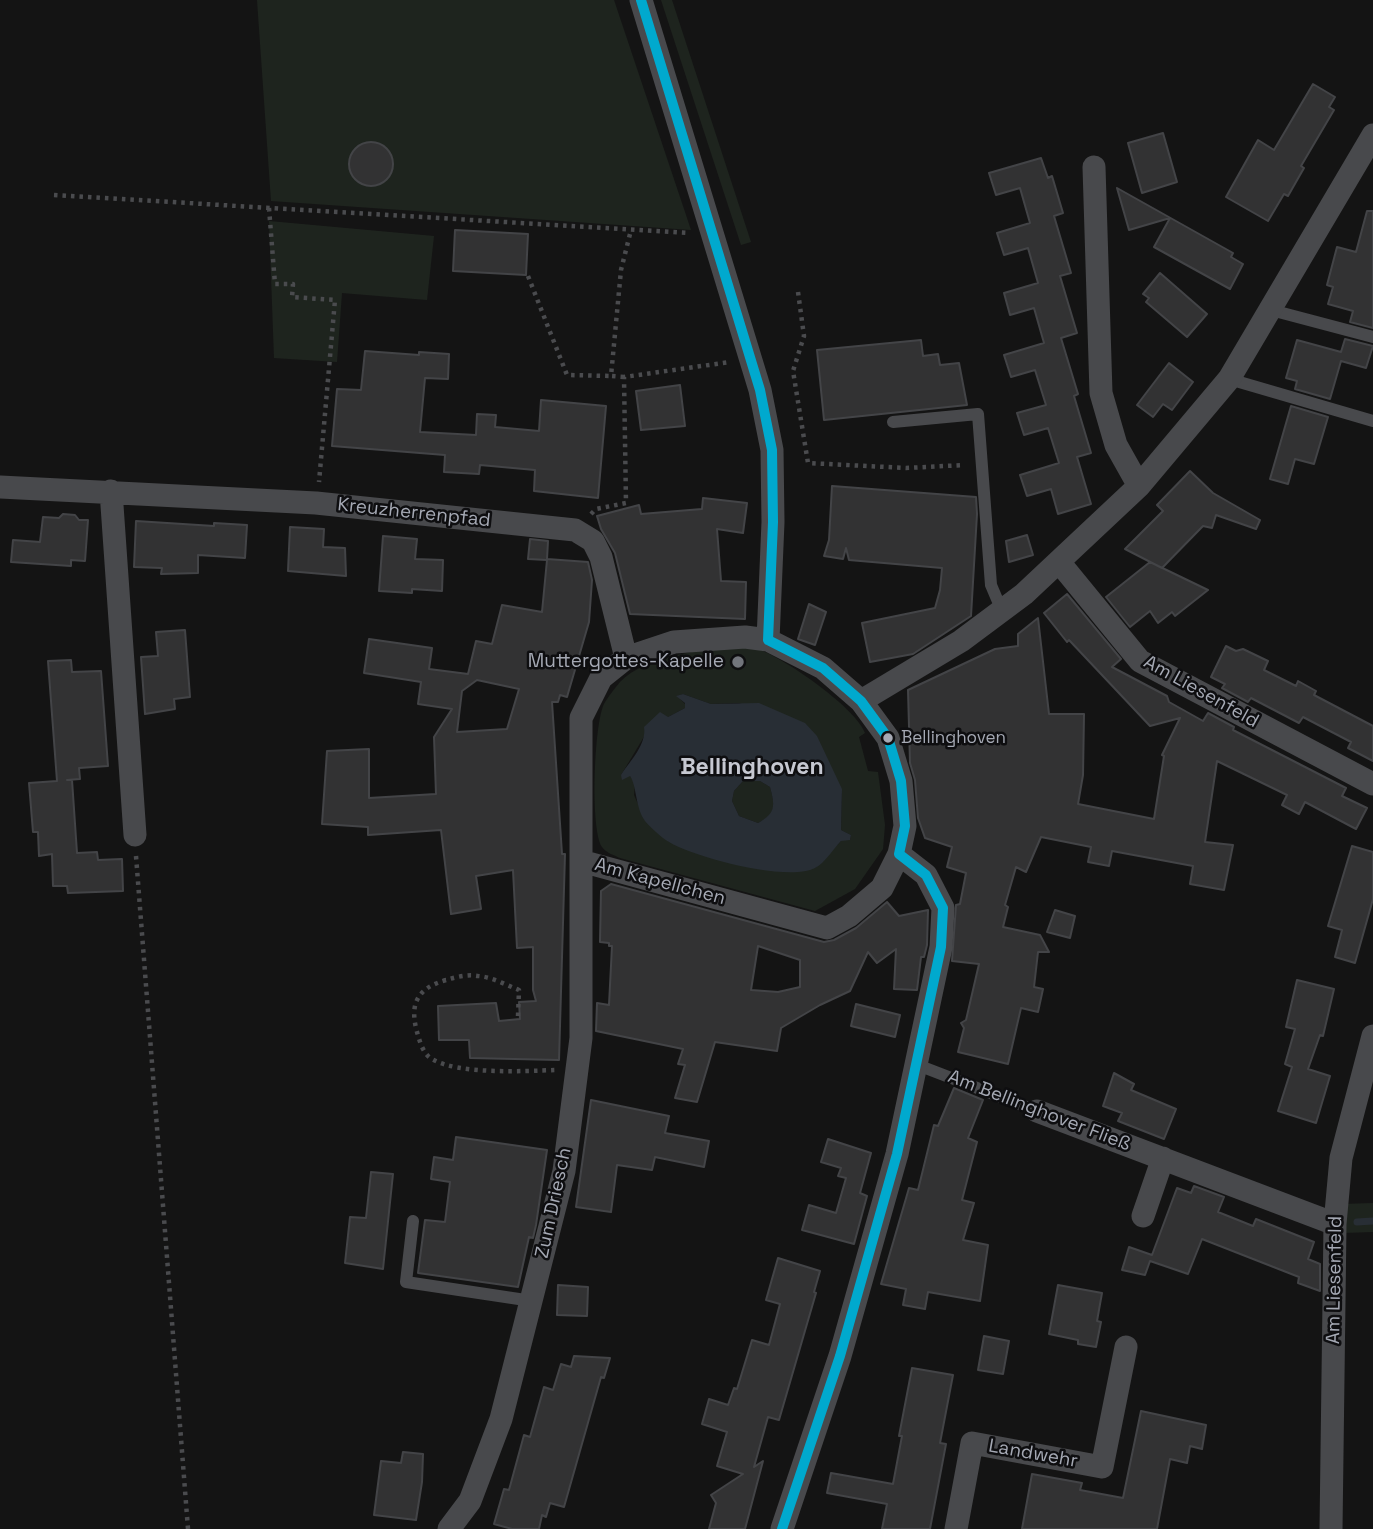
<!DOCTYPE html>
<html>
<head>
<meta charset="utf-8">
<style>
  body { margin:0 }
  canvas { display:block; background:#141414 }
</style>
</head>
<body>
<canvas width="1373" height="1529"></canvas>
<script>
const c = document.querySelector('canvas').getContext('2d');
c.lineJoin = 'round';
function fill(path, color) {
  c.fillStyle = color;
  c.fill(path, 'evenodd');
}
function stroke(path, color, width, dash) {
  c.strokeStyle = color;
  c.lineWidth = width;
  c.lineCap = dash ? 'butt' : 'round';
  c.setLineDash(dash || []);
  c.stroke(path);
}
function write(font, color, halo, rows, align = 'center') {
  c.font = font + ' "Space Grotesk",sans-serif';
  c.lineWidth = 5;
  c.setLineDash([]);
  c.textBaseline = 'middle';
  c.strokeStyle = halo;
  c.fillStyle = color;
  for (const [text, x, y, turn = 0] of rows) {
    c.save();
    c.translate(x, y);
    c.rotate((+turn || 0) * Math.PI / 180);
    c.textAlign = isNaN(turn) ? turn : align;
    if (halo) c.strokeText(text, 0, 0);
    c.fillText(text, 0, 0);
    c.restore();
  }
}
fill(new Path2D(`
  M257 0H614L691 230 271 201Z
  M661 0H672L751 242 741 245Z
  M269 221 434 236 427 300 342 293 337 362 274 358Z
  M742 646C749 647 757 648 763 651 789 662 856 708 865 733L859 737 868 771 878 772 885 825 883 849 855 889 815 911 620 858C614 855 606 853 602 847 590 829 594 724 604 704 608 697 615 688 620 682 646 655 706 649 742 646ZM683 694 711 704 740 703 842 789 841 830 851 835 850 840H842L815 868 669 842 645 820 634 795 635 783 630 776 621 775 645 735 668 717 685 708V704L677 696Z
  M743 781H760L770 787C775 806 777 813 758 823L739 816 732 801 734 791Z
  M1373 1203V1232L1342 1233 1343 1204Z`), '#1e241e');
fill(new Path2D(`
  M683 694 711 704 759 703 805 723 817 736 842 789 841 830 851 835 850 840 841 841C834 848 825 863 815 868 787 882 696 858 669 842 662 838 650 827 645 821 635 807 637 786 630 776L622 780 621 775C630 761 647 744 644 727L660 712 668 717 685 708V703L676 696ZM743 781H760L770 787C775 806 776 813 758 823L739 816 732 801 734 791Z`), '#282e35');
stroke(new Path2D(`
  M1357 1222 1373 1221`), '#282e35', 7);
const building = new Path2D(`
  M1313 84 1335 97 1329 107 1334 110 1301 166 1304 168 1288 196 1284 194 1268 221 1226 197 1258 140 1274 150Z
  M1163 133 1177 182 1142 193 1128 143Z
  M349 164a22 22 0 1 1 44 0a22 22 0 1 1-44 0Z
  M1041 158 1048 178 1052 176 1063 213 1054 216 1071 273 1060 276 1077 333 1061 338 1078 394 1074 396 1091 453 1077 457 1091 504 1058 514 1051 489 1027 496 1020 475 1059 463 1048 428 1024 435 1017 413 1046 405 1035 370 1011 377 1004 355 1044 343 1034 308 1010 315 1004 293 1038 283 1028 248 1004 255 997 233 1030 223 1020 188 996 195 989 173Z
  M1117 188 1233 253 1231 257 1243 264 1230 289 1154 247 1170 218 1129 230Z
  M1367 211H1373V328L1350 322 1353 311 1328 304 1333 287 1327 285 1337 247 1356 252Z
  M455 230 528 234 526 275 453 271Z
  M1160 273 1207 314 1187 337 1146 302 1149 298 1143 294Z
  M1345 339 1373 346 1366 368 1341 361 1330 399 1295 389 1297 381 1286 378 1297 340 1341 352Z
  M921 340 923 356 938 354 940 365 959 363 967 405 824 420 817 350Z
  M365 351 419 355V352L449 354 448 379 425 378 420 432 476 435 477 414 496 415 495 427 539 431 541 400 606 406 598 498 534 491 535 470 480 465 479 474 444 472 445 455 332 446 337 389 361 390Z
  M1169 363 1193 382 1172 410 1163 404 1153 417 1137 405Z
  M680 385 685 426 641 430 636 391Z
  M1291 406 1328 417 1314 464 1295 459 1288 484 1270 479Z
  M1190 471 1213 493 1260 520 1256 529 1216 515 1212 528 1203 526 1162 568 1125 549 1163 511 1157 505Z
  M832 486 976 497 977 514 971 616 913 654 870 662 862 623 935 608 940 590 942 568 849 560 846 548 843 559 824 556 829 540Z
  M703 498 747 503 743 533 717 529 721 581 746 582 745 619 630 614 615 553 601 529 597 516 639 505 641 514 702 509Z
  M63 514 75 515 79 520H88L85 561 71 560V566L11 562 13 540 40 542 43 517 59 518Z
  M136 521 214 526V523L247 525 245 558 198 555V573L161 574 162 568 134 567Z
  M290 527 324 529 323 547 345 548 346 576 288 571Z
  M1027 535 1033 555 1009 562 1006 541Z
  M383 536 417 539 415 559 443 560 442 591 412 589V593L379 591Z
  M530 539 548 541 547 559 588 562 592 580 589 622 567 697 560 695 558 702H552L562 854H565L559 1060 470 1058 469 1040H439L438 1006 496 1003 499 1021 520 1019 519 1002 536 1001 533 990V947L517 948 513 870 476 876 481 909 451 914 441 830 368 835V827L322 824 327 751 369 749V798L436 794 434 737 452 709 418 704 421 682 364 673 369 639 432 648 429 669 468 674 476 641 492 644 502 605 542 612 547 560 528 559ZM477 680 519 689 507 729 457 732 462 691Z
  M1150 562 1208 590 1175 616 1172 612 1158 623 1150 611 1130 627 1106 597Z
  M1067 594 1121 659 1112 667 1167 696 1169 702 1203 721 1208 713 1234 727 1233 730 1346 788 1342 796 1367 808 1356 829 1305 802 1299 814 1282 805 1287 795 1217 761 1205 842 1233 845 1224 890 1190 884 1193 866 1112 851 1109 866 1088 862 1091 847 1041 837 1026 872 1016 867 1005 905 1008 907 1003 927 1040 935 1049 952H1038L1034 987 1043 989 1038 1012 1021 1008 1008 1064 958 1052 964 1028 961 1023 966 1020 979 964 952 961 956 905 960 904 966 873 947 867 952 847 925 838 918 818 915 780 910 763 908 690 995 649 1018 646V634L1038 618 1049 714H1084L1083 775 1078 804 1154 819 1164 756 1162 755 1180 718 1150 726 1069 640 1067 642 1044 613Z
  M809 604 826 612 815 645 798 639Z
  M185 630 190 697 174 699 175 709 145 714 141 657 158 656 156 632Z
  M1226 646 1236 651 1243 649 1268 661 1264 670 1296 686 1298 681 1316 691 1314 695 1373 726V761L1348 748 1351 742 1303 717 1299 723 1251 698 1248 702 1222 688 1225 684 1211 677Z
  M71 660 72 672 101 671 108 766 79 768 80 779 67 780H72L77 853 97 852 98 860 122 859 123 891 68 893 67 886H53L52 854 39 856 38 832H33L29 783 57 781 48 661Z
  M1352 846 1373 852V899L1355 963 1335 957 1342 930 1328 926Z
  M611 884 824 942 834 940 856 928 887 902 899 916 928 910 927 945 924 957H921L917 990 894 989 896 949 877 963 868 952 850 991 820 1005 781 1028 777 1051 715 1042 697 1102 675 1098 685 1065 678 1064 683 1049 596 1031 597 1003 609 1005 612 946H609V943L600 942 601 891ZM758 946 800 960V987L778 992 751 990Z
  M1055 910 1075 916 1070 938 1047 932Z
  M1297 980 1334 989 1323 1036 1320 1035 1308 1069 1330 1076 1316 1123 1278 1111 1292 1067 1285 1064 1295 1029 1286 1027Z
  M856 1004 900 1015 895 1037 851 1026Z
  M1114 1073 1134 1084 1131 1090 1176 1109 1164 1139 1118 1121 1122 1113 1103 1106Z
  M954 1088 983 1100 968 1138 977 1142 962 1200 974 1203 963 1240 988 1245 980 1301 928 1292 925 1309 903 1305 906 1289 881 1284 909 1188 918 1190 934 1125 938 1126Z
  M591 1100 669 1116 665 1133 709 1141 704 1167 655 1157 652 1170 617 1165 611 1212 576 1207Z
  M456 1137 547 1150 536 1225 533 1238 529 1237 518 1287 418 1273 425 1220 445 1222 450 1182 431 1179 434 1157 453 1160Z
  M828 1139 871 1153 860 1193 867 1196 854 1244 802 1230 809 1205 836 1213 846 1178 838 1176 841 1168 821 1162Z
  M371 1172 393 1174 383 1269 345 1263 350 1217 366 1218Z
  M1194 1186 1224 1197 1218 1212 1253 1226 1256 1219 1314 1242 1308 1259 1320 1264V1291L1298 1283 1299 1277 1202 1239 1188 1274 1150 1261 1145 1275 1122 1270 1129 1247 1152 1255 1177 1188 1191 1193Z
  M778 1258 820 1271 814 1292 816 1293 779 1420 768 1417 754 1467 763 1461 745 1529H709L716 1503 711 1495 743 1474 717 1466 727 1432 702 1424 709 1399 728 1405 734 1388 737 1389 752 1340 769 1345 780 1304 766 1300Z
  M558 1285 588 1287 587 1316 557 1315Z
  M1058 1285 1102 1293 1097 1321 1101 1322 1096 1347 1078 1344V1340L1049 1334Z
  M984 1336 1009 1341 1003 1374 978 1370Z
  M574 1356 610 1358 604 1378 601 1377 564 1507 550 1503 546 1517 542 1515 539 1529H512L494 1524 504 1489 509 1490 524 1435 530 1437 544 1387 553 1390 561 1364 571 1367Z
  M912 1368 953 1375 940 1443 946 1444 930 1529H882L887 1504 827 1493 831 1473 893 1484 902 1436H899Z
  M1141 1411 1206 1425 1202 1449 1190 1446 1187 1463 1170 1459 1157 1529H1022L1032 1474 1082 1483 1080 1490 1123 1498Z
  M403 1452 423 1454 422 1482 416 1520 374 1515 381 1461 401 1463Z`);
fill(building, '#323233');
stroke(building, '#434447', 2);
stroke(new Path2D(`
  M54 195 689 233
  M269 208 275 284H293L292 297 335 300 319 482
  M528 276 567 375 611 376
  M798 292 804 336 793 371 808 463 906 468 965 465
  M624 377 611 376 621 270 631 230
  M591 514 596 509 626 503 624 377 730 362
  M136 856 188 1529
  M518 1016 519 990C506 985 492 977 478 976 468 974 456 977 446 980 418 988 409 1003 417 1032 420 1042 423 1054 432 1059 459 1075 524 1071 555 1070`), '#4a4b4e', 4.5, [3.5, 5]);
stroke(new Path2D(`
  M1271 310 1373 337
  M1229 379 1373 421
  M893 422 978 414 991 585 1002 611
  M915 1064 1037 1111
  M413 1221 406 1282 532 1301`), '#48494c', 12);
stroke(new Path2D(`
  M641 0 760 390 772 450 773 522 768 640
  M1094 167 1101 393 1116 445 1139 486
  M0 487 316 503 575 530 593 541 601 557 626 658
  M111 491 135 835
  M1059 562 1140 661 1373 784
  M745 637 768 640 823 668 861 701 888 738 901 781 905 826 899 854 882 888 849 916 827 928 581 861V718L601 678 626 658 674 642Z
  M861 701 961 641 1024 594 1139 486 1229 379 1373 135
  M1037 1111 1335 1224
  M1143 1216 1163 1158
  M449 1529 470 1501 501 1419 564 1171 581 1038V861
  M782 1529 840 1356 897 1154 941 947 943 908 926 875 899 854
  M956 1529 972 1443 1102 1467 1126 1347
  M1331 1529 1335 1224 1341 1158 1373 1036`), '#48494c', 23);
stroke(new Path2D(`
  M641 0 760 390 772 450 773 522 768 640
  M768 640 823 668 861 701 888 738 901 781 905 826 899 854
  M782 1529 840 1356 897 1154 941 947 943 908 926 875 899 854`), '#00a9ce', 10);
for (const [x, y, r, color] of [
  [738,662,7,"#72757c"],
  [888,738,6,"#a5a9b4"]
]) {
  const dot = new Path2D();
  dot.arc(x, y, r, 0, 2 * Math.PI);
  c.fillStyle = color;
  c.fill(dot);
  stroke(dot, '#0e0e10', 2.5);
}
write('17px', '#a5a9b4', '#0e0e10', [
  ["Bellinghoven",901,738]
], 'left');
write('19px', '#a5a9b4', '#0e0e10', [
  ["Kreuzherrenpfad",414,513,6],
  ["Am Liesenfeld",1201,692,29],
  ["Am Kapellchen",660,882,15],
  ["Am Bellinghover Fließ",1039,1111,21],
  ["Zum Driesch",554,1203,-78],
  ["Am Liesenfeld",1335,1280,-89],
  ["Landwehr",1033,1454,10]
]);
write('19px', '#a5a9b4', '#0e0e10', [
  ["Muttergottes-Kapelle",724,662]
], 'right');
write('bold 23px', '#c6c8d1', '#0e0e10', [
  ["Bellinghoven",752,768]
]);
</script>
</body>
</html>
